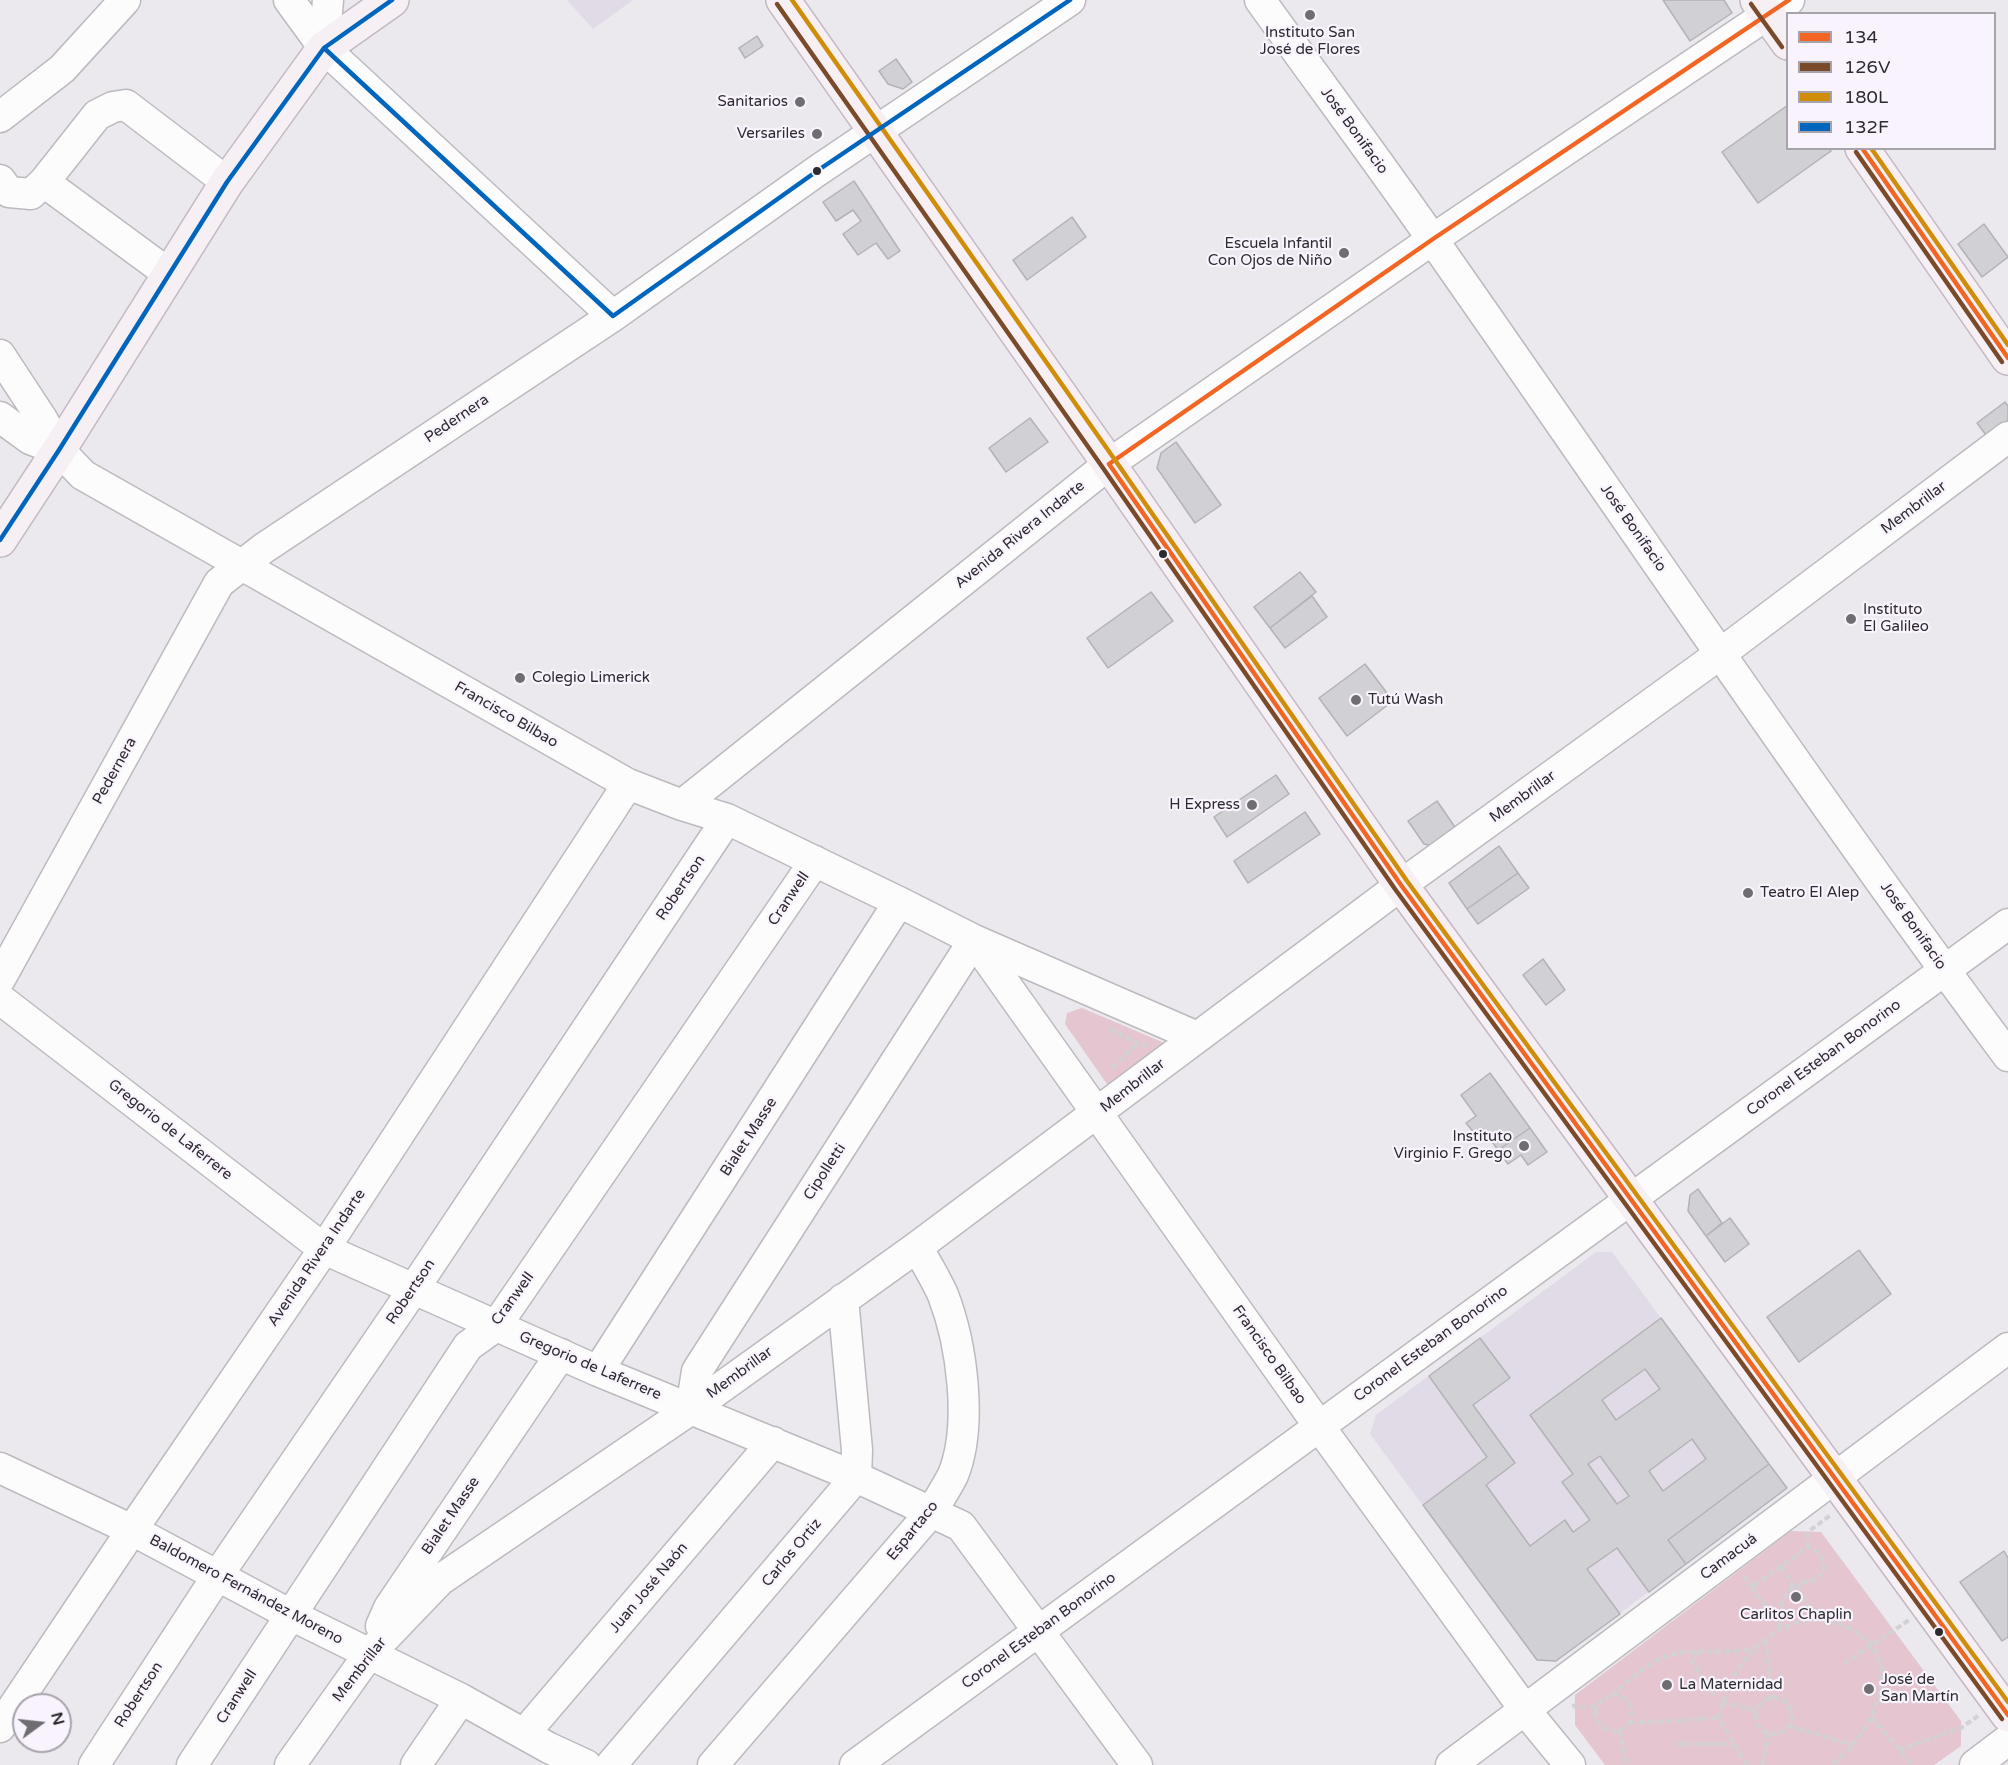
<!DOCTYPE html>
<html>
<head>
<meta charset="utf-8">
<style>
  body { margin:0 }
  #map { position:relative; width:2008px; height:1765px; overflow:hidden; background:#ebe8ee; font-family:"Varela Round",sans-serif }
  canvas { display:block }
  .legend { position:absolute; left:1786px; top:12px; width:210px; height:138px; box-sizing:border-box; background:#f9f3fe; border:2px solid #a7a3ab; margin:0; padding:8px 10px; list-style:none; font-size:18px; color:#2d2b2f }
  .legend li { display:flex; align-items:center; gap:12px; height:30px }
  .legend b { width:30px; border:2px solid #a7a3ab }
  .north { position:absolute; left:12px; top:1693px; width:60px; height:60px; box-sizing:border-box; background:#f9f3fe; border:2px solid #a7a3ab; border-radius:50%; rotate:75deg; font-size:16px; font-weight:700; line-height:24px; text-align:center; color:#2d2b2f }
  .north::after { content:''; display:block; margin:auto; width:21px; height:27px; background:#706d72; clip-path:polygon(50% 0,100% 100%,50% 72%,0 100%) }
</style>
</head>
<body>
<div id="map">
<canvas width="2008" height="1765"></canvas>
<ul class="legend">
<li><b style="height:8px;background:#f26522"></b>134</li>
<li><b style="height:8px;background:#7a4b2a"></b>126V</li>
<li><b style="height:8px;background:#cf8d09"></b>180L</li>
<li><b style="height:8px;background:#0065bd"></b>132F</li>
</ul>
<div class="north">N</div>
</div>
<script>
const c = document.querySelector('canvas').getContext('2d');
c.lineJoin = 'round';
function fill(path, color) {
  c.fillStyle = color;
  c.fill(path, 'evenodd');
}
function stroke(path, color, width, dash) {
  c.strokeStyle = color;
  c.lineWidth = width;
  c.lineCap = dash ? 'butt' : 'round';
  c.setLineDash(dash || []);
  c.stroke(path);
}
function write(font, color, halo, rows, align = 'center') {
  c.font = font + ' "Varela Round",sans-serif';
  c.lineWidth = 4.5;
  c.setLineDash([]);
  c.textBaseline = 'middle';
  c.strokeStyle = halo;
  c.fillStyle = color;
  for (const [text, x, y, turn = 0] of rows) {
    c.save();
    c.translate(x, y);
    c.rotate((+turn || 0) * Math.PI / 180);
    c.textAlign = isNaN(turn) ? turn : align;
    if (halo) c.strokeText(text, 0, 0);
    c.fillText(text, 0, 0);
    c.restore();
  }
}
fill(new Path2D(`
  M567 0H633L593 29Z
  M1596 1252H1612L1769 1464 1668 1540 1686 1564 1556 1661 1537 1660 1370 1434 1376 1415Z`), '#e1dbe7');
fill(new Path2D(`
  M1082 1008 1162 1042 1167 1052 1114 1089 1107 1084 1065 1024 1067 1013Z
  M1791 1531 1821 1532 1961 1721V1746L1934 1765H1605L1575 1725V1695Z`), '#e4c5d0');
const building = new Path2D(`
  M1663 0H1724L1732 13 1690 41Z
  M757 36 763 46 745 58 739 48Z
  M896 59 912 82 903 89 888 84 879 71Z
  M1788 105V148H1830L1831 151 1758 203 1722 152Z
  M854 181 900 251 888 259 876 243 858 255 843 234 861 221 853 210 836 221 823 202Z
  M1072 217 1086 237 1027 280 1013 260Z
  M1984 224 2008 257 1982 277 1958 244Z
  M2005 402 2008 406V420L1986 435 1977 423Z
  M1030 418 1048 442 1006 472 989 448Z
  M1176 442 1221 505 1195 523 1157 468 1161 453Z
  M1300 572 1316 592 1270 628 1254 607Z
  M1151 592 1173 621 1108 668 1087 638Z
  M1312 596 1327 617 1285 648 1270 628Z
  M1365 664 1393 701 1347 736 1319 698Z
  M1276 775 1289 794 1227 837 1214 817Z
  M1437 801 1459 833 1438 847 1424 844 1408 821Z
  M1305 812 1320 834 1248 883 1234 861Z
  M1499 846 1518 873 1467 909 1449 883Z
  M1518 873 1529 888 1478 924 1467 909Z
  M1543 959 1565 990 1546 1005 1523 975Z
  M1490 1073 1530 1128 1498 1150 1483 1129 1475 1134 1466 1123 1476 1116 1461 1095Z
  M1530 1128 1547 1152 1528 1165 1521 1155 1508 1164 1498 1150Z
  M1698 1189 1722 1223 1706 1236 1688 1211 1690 1195Z
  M1730 1218 1749 1244 1725 1262 1706 1236Z
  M1859 1250 1891 1294 1799 1362 1767 1317Z
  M1661 1318 1769 1464 1668 1540 1686 1564 1649 1592 1617 1548 1587 1569 1620 1614 1556 1661 1537 1660 1423 1505 1487 1457 1429 1376 1480 1338 1510 1378 1473 1405 1515 1463 1486 1485 1530 1546 1565 1520 1573 1532 1590 1520 1562 1482 1573 1474 1530 1415ZM1645 1369 1660 1389 1616 1420 1602 1400ZM1692 1439 1706 1459 1663 1491 1649 1471ZM1600 1456 1629 1496 1617 1504 1588 1464Z
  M1769 1464 1787 1488 1686 1564 1668 1540Z
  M2004 1551 2008 1558V1637L2002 1641 1960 1582Z`);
fill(building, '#d1d0d4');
stroke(building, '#b3b2b6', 1.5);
const minor = new Path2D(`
  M289 0 324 48 613 316
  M1260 0C1318 81 1378 161 1435 243 1625 514 1810 790 2008 1056
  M324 48 328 0
  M0 117 62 69 125 0
  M0 180 9 192 31 194 44 182 97 115 113 107 126 105 227 182
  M44 182 169 274
  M0 355 42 419 59 450 83 475 628 784 682 805 727 819 899 902 974 940 1197 1037
  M0 417 30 439 59 450
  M682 805 1109 464 1433 239 1789 0
  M0 979 219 583 264 548 613 316 817 171 1070 0
  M0 999 324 1249 598 1371 856 1477 961 1526 1137 1765
  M598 1371 899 902
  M691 1409 697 1371 974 940 1319 1426 1525 1710 1570 1765
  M0 1468 132 1530 291 1615 461 1699 549 1748 586 1765
  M381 1626 389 1608 561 1354
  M0 1727 132 1530 324 1249 628 784
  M524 1734 773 1442
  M94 1765 218 1575 413 1290 727 819
  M192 1765 468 1346 496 1326 815 861
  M290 1765 369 1654 440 1580 691 1409 917 1247 1401 885 1720 654 2008 437
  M416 1765 461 1699
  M611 1765 856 1477 857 1450 843 1299
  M713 1765 932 1511C939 1499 947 1487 953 1475 973 1426 962 1344 943 1295 936 1279 926 1263 917 1247
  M855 1765 2008 924
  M1451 1765 2008 1348
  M1975 1765 2008 1740`);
const major = new Path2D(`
  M783 0 1109 464 1401 885 2008 1715
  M1757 0 1788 43
  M1862 148 2008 358
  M0 540 59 450 227 182 324 48 392 0`);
stroke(minor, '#bdbabf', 33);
stroke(major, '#c3b8c3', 36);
stroke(new Path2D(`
  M1110 1029 1138 1043 1147 1046
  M1112 1068 1138 1043
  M1808 1547V1532L1832 1514
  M1781 1567 1806 1604 1825 1619
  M1744 1576 1752 1587
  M1797 1590 1801 1582C1826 1585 1833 1555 1808 1547
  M1781 1625C1778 1609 1782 1597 1794 1585
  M1781 1629 1752 1587 1808 1547
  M1766 1640 1772 1698
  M1698 1653 1691 1661 1714 1695
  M1844 1664 1909 1620
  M1612 1695C1629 1682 1645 1664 1665 1657 1693 1646 1725 1656 1754 1648
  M1596 1713a18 18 0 1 1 36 0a18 18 0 1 1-36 0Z
  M1756 1716a18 18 0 1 1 36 0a18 18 0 1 1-36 0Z
  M1722 1702 1756 1710
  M1573 1704 1575 1707 1598 1706
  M1872 1717 1912 1765
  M1630 1723 1719 1718
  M1789 1726 1853 1745
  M1620 1730 1626 1765
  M1677 1744H1734
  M1899 1750 1961 1728 1978 1716
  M1747 1765 1719 1718C1725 1689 1738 1663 1760 1644 1784 1623 1808 1614 1839 1624 1913 1649 1877 1731 1831 1765
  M1762 1765 1769 1734`), '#d2d1d3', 4, [6, 3]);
stroke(minor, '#fcfcfc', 30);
stroke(major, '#f6f0f5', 33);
stroke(new Path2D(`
  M1789 0 1433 239 1109 464 1401 885 2008 1715
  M1862 148 2008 358`), '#f26522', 4.5);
stroke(new Path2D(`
  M777 4 1103 468 1395 889 2002 1719
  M1751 4 1782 47
  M1856 152 2002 362`), '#7a4b2a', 4.5);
stroke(new Path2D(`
  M792 0 1115 460 1407 881 2008 1702
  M1871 148 2008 345`), '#cf8d09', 4.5);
stroke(new Path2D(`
  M324 48 613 316 817 171 1070 0
  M0 540 59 450 227 182 324 48 392 0`), '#0065bd', 4.5);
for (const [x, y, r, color] of [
  [1310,15,6,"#706d72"],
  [800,102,6,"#706d72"],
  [817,134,6,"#706d72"],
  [817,171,5,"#2d2b2f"],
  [1344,253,6,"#706d72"],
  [1163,554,5,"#2d2b2f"],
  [1851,619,6,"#706d72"],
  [520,678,6,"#706d72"],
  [1356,700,6,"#706d72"],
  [1252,805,6,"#706d72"],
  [1748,893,6,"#706d72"],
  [1524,1146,6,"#706d72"],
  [1796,1597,6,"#706d72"],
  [1939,1632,5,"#2d2b2f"],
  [1667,1685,6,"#706d72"],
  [1869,1689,6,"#706d72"]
]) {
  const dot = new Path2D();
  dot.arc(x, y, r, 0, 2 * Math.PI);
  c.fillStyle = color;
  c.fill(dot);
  stroke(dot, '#f9f3fe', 2);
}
write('15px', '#2d2b2f', '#f9f3fe', [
  ["Instituto San",1310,33,"center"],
  ["José de Flores",1310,50,"center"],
  ["Sanitarios",788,102,"right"],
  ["Versariles",805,134,"right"],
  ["Escuela Infantil",1332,244,"right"],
  ["Con Ojos de Niño",1332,261,"right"],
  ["Instituto",1863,610],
  ["El Galileo",1863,627],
  ["Colegio Limerick",532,678],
  ["Tutú Wash",1368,700],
  ["H Express",1240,805,"right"],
  ["Teatro El Alep",1760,893],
  ["Instituto",1512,1137,"right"],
  ["Virginio F. Grego",1512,1154,"right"],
  ["Carlitos Chaplin",1796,1615,"center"],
  ["José de",1881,1680],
  ["San Martín",1881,1697],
  ["La Maternidad",1679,1685]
], 'left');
write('15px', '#2d2b2f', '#f9f3fe', [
  ["José Bonifacio",1354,131,54],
  ["Pedernera",457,419,-34],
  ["Membrillar",1914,508,-37],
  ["José Bonifacio",1633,528,55],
  ["Avenida Rivera Indarte",1020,535,-39],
  ["Francisco Bilbao",506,715,30],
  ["Pedernera",115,771,-61],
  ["Membrillar",1523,797,-36],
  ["Robertson",681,888,-56],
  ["Cranwell",789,899,-56],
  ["José Bonifacio",1913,926,55],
  ["Coronel Esteban Bonorino",1824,1058,-36],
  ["Membrillar",1133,1086,-38],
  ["Gregorio de Laferrere",170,1130,38],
  ["Bialet Masse",749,1137,-57],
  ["Cipolletti",825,1172,-57],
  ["Avenida Rivera Indarte",317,1258,-56],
  ["Robertson",411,1292,-56],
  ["Cranwell",513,1299,-54],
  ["Coronel Esteban Bonorino",1431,1344,-36],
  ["Francisco Bilbao",1269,1355,55],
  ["Gregorio de Laferrere",590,1366,23],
  ["Membrillar",740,1373,-36],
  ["Bialet Masse",451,1516,-56],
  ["Espartaco",913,1531,-51],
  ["Carlos Ortiz",792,1553,-50],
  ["Camacuá",1729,1557,-37],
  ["Juan José Naón",649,1588,-50],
  ["Baldomero Fernández Moreno",246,1590,28],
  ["Coronel Esteban Bonorino",1039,1631,-36],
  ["Membrillar",360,1670,-52],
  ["Robertson",139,1695,-57],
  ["Cranwell",237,1697,-57]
]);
</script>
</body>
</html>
